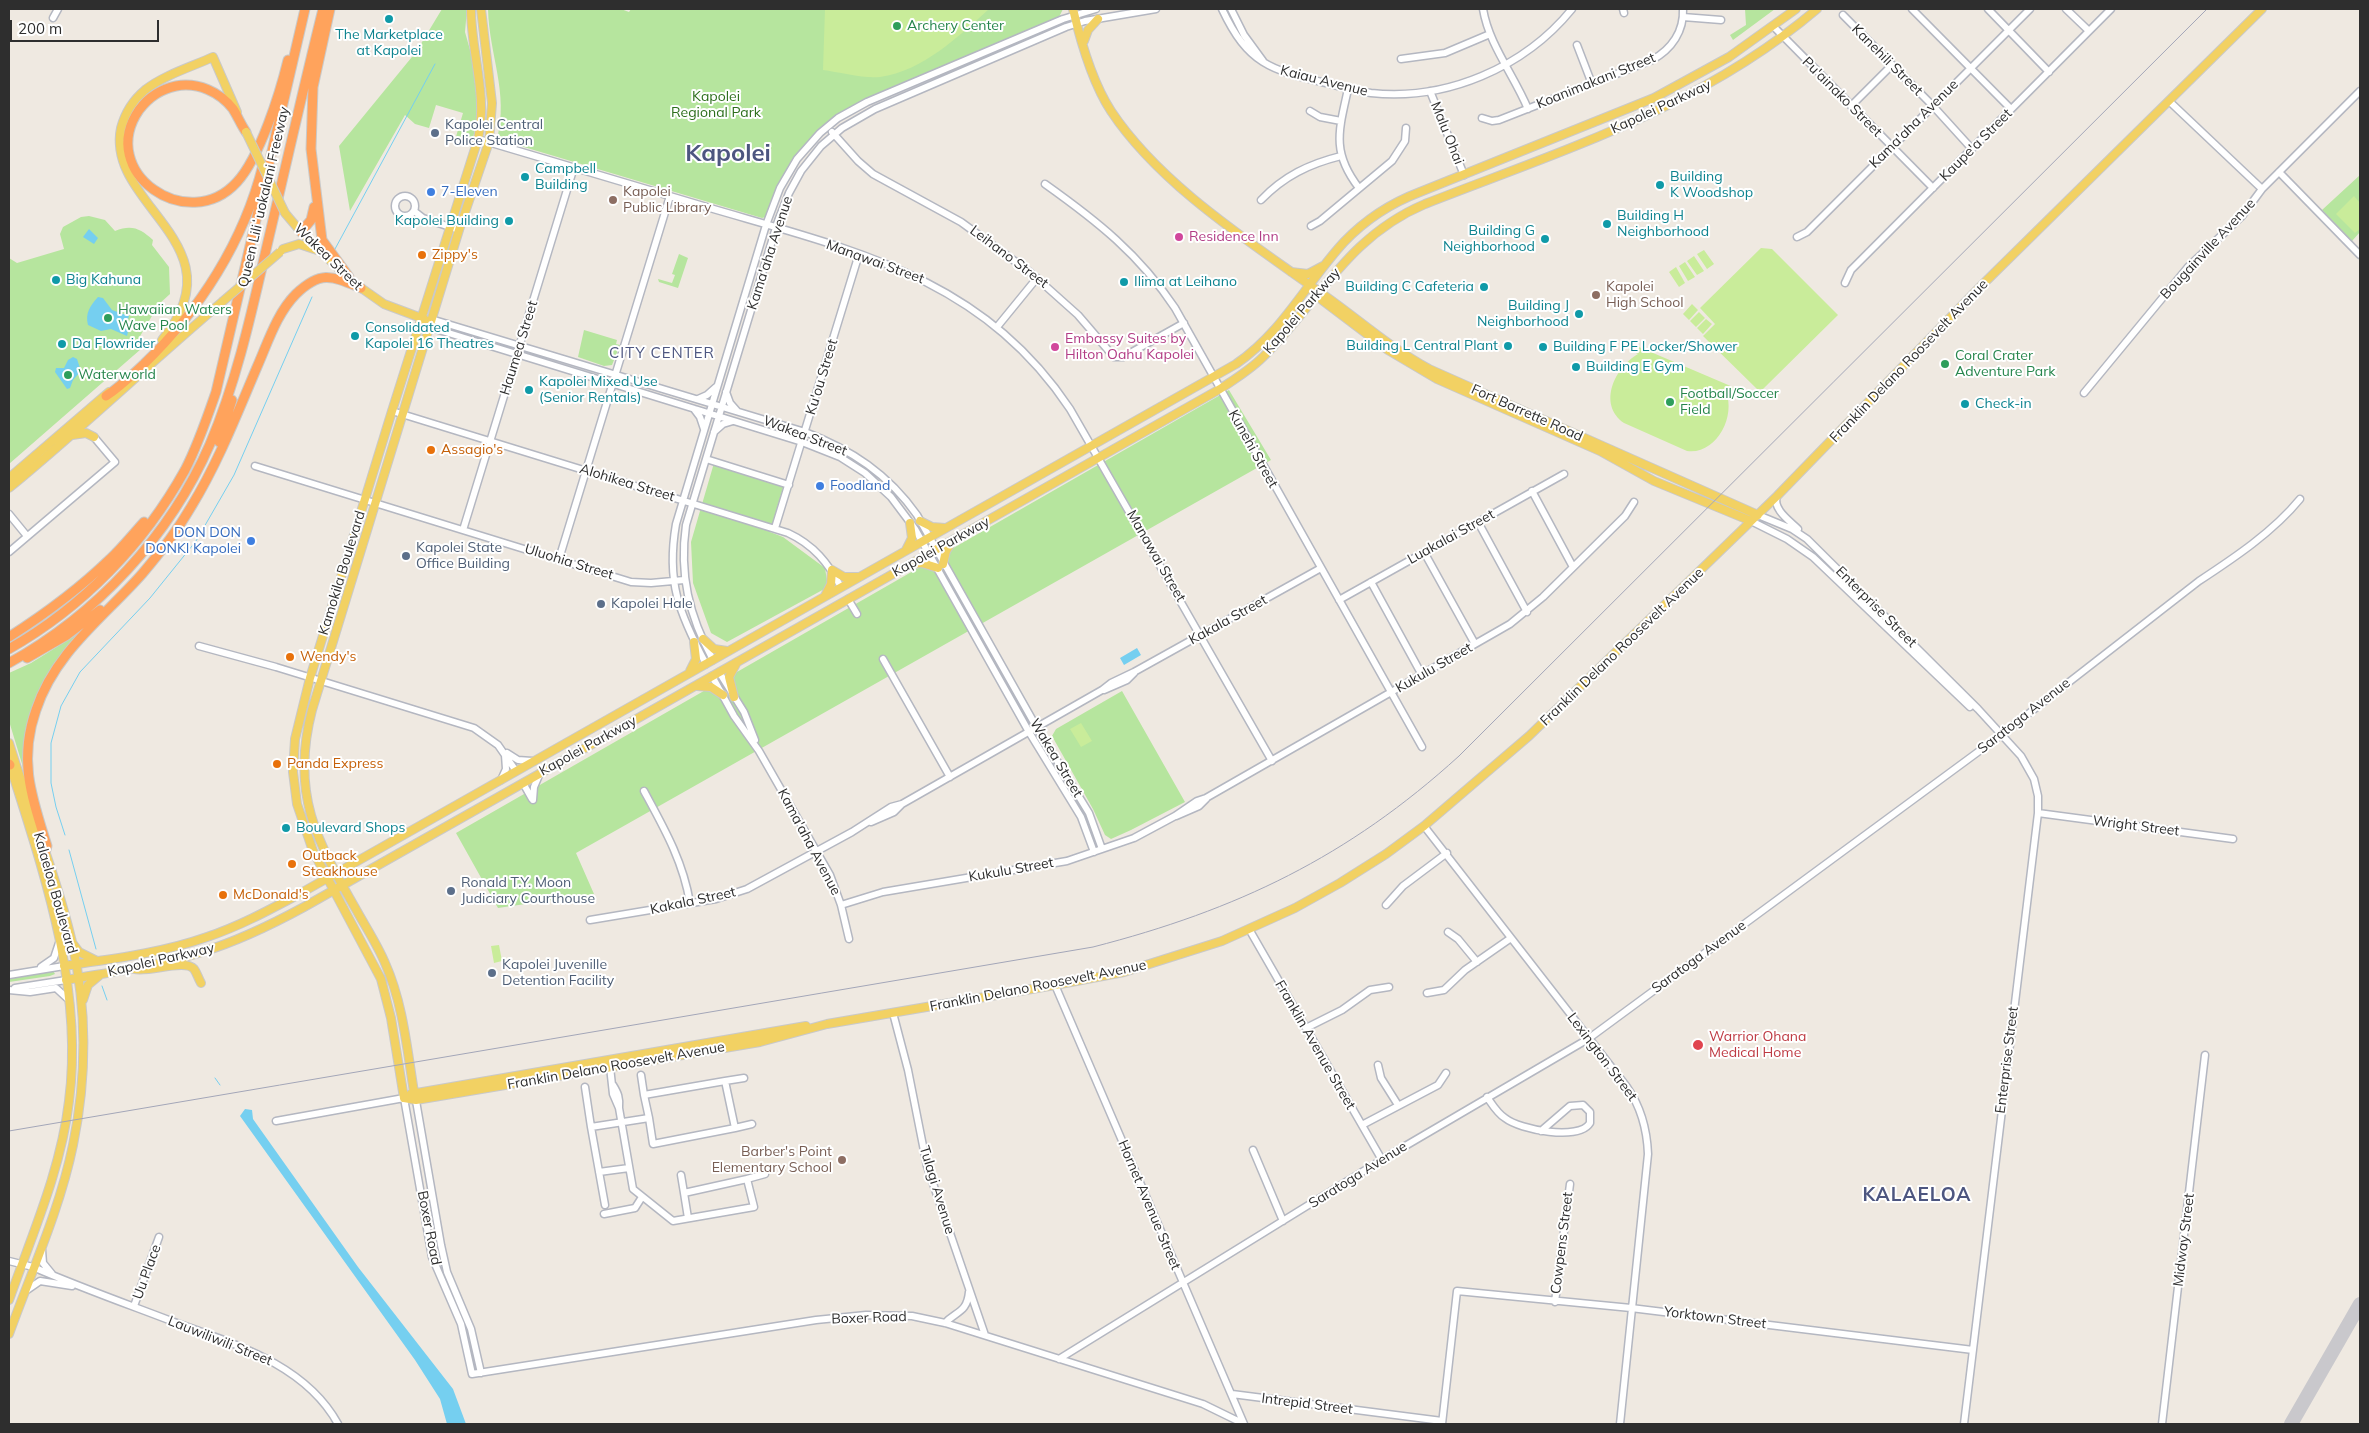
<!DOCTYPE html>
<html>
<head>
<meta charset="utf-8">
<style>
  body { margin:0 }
  #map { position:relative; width:2369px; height:1433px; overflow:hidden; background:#efe9e1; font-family:Mulish,sans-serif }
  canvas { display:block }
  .frame { position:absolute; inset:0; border:10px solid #2e2e2e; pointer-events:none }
  .scale { position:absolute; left:10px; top:20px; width:149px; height:22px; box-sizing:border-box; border:2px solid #2e2e2e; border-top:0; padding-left:6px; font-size:15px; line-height:18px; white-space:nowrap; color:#2e2e2e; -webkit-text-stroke:4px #fff; paint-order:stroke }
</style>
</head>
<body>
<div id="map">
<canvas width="2369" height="1433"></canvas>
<div class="frame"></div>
<div class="scale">200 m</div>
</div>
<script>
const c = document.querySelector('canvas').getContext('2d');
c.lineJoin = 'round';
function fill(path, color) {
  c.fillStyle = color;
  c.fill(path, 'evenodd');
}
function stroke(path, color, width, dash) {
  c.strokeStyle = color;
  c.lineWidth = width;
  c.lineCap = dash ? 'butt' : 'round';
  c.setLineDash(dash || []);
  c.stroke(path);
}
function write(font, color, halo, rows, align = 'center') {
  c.font = font + ' Mulish,sans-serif';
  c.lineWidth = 4;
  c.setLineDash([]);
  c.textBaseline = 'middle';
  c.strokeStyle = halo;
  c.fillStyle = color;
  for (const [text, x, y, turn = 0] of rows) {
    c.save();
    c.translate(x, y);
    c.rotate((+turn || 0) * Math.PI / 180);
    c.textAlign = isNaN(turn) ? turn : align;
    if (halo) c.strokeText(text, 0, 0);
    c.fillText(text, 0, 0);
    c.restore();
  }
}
fill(new Path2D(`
  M442 9H467L465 32 472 57 478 110 472 145 455 140 463 113 436 105 429 128 415 124 405 115 350 211 339 146 416 52Z
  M488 9H621L629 12 631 9H1063L1058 19 865 100 810 141 766 217 762 218 497 139C509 92 489 55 488 9Z
  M1745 9H1775L1733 40 1730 35 1746 25Z
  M2360 175V232L2352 241 2322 210Z
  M89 216 105 220 115 231C132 224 141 229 153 240L152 245 169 267 170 294 159 304 139 338 141 349 9 464V258L17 263 64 249 60 234 63 227 81 217Z
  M679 254 688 258 678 288 659 282 658 279 672 283 675 275 672 274Z
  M584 330 617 340 616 344 620 345 612 365 604 366 578 357Z
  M1229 390 1271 460 576 853 594 894 498 908 456 833Z
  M714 463 785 481 770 532 783 537 825 568 828 587 727 642 711 633 693 583 691 542Z
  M84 630 43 688 26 777 9 721V673L31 663Z
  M1122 691 1185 802 1131 830 1111 839 1105 835 1093 809 1052 736 1056 729Z
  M53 971 55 974 50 976 9 982V979Z`), '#b6e59e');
fill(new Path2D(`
  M825 9H989C959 36 923 71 880 77 865 79 839 72 823 70Z
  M2354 196 2360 203V229L2355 233 2336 214Z
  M1761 248 1772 249 1838 315 1763 389H1757L1703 336 1715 324 1700 308Z
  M1704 250 1714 264 1707 269 1697 254Z
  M1694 256 1704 271 1697 275 1687 261Z
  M1685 262 1695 277 1688 281 1679 266Z
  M1676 267 1685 283 1679 287 1669 272Z
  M1692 304 1698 310 1689 320 1683 314Z
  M1699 312 1705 318 1696 327 1690 321Z
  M1706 319 1712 324 1703 334 1697 328Z
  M1632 344 1740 390 1737 396 1726 392C1736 417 1716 455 1687 451L1624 423C1597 404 1615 367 1638 354L1629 350Z
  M1081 723 1092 741 1081 747 1070 729Z
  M499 945 502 961 494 963 491 946Z`), '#c9ec9a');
fill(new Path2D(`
  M89 229 98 238 94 244 83 237Z
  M98 297 103 298 112 310 129 316 126 326 129 328 127 336 111 329 101 331 88 325C85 313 90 306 98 297Z
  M73 357 77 359 81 371 73 380 70 388 67 389 55 372 56 368H64L68 360Z
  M1137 648 1141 655 1124 665 1120 658Z
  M245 1109 252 1110 253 1119 358 1267 453 1389 466 1424H447L440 1399 415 1360 240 1116Z`), '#75cff0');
stroke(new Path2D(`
  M335 249 435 64
  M65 835 56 807 51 783V743L61 706 80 672 150 598 196 541 234 475 312 297
  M69 850 96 949
  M102 986 107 1000
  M215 1078 220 1085`), '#75cff0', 1);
stroke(new Path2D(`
  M2291 1424 2360 1304`), '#c9c8cc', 14);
const minor = new Path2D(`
  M1222 9C1248 64 1270 70 1326 83 1341 87 1356 91 1371 93 1446 101 1524 68 1572 9
  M1231 9 1244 35 1263 61
  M1483 9C1489 45 1514 75 1528 109
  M1623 9 1624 13
  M1912 9 2011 109
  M1988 9 2049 72
  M2066 9 2089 31
  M1843 15 1933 106 1972 149
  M1683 17 1721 20
  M53 18 58 9
  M1773 26 1933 188
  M1577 45 1592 84
  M1401 59 1445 53 1490 34
  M1348 89C1339 130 1331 152 1359 188
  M1430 91 1464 175
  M2169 101 2262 189
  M1851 106 1892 65
  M1310 111 1320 117 1341 121
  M1482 118 1492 121 1499 120 1652 60C1672 49 1684 31 1683 9
  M832 132 858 161 873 174 961 222 1031 273 1078 315 1114 357H1123L1184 323
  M478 139C556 162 633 185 710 208 853 250 982 277 1070 409L1272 761
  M2279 172 2360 255
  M1045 184C1097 221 1139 254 1175 308L1422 747
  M395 206a10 10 0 1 1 20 0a10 10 0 1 1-20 0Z
  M1261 200C1284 176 1309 164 1341 156
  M414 211 423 218 459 230
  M1311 226 1320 221 1392 161 1405 141 1406 128
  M1797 237 1807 232 2030 9
  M1845 283 1851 270 2111 9
  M431 319 805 432C852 450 888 474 917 515L1037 728 1089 813 1102 849
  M429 327 802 442 840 457 865 473 891 497 915 529 1029 732 1081 817 1094 852
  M997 327 1037 278
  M726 392 730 403 737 411
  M2084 393 2188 267 2242 216 2262 189 2360 91
  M698 399 707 395 716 387
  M694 409 700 417 704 429
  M392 411 788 533C814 545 828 563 841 587
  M714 432 723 424 733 421
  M706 459 789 485
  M255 466 631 582 651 583 684 580
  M1532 491 1573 567
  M1777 496C1772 509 1790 521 1798 529
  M9 514 27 536
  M1758 515 1792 529 1807 539 1978 709 2021 756 2034 779 2038 796V813L1964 1424
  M1751 521 1787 539 1813 557 1970 707
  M1478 522 1527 612
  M775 528 859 254
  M463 530 574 167
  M9 552 115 462 94 437
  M1424 552 1475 644
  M559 559 670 196
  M1371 582 1422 675
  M848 599 857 614
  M1339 600 1564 474
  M199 646 276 667 474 728 498 745 516 771
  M883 659 950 777
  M713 660C689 616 679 574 686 525L778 221 789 193 801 171 821 146 842 128 875 109 1066 27 1085 21 1156 9
  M706 664C679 613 666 582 676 524L766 225 780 188 797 159 820 133 838 118 867 102 1063 19 1096 9
  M719 672 744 712 755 740
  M712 676 734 716 759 751 830 875 841 905 849 939
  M1104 690 1127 680 1134 673
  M507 753 518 760 532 761
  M501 780 506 769 505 755
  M523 783 532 799
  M644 791C664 828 683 861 690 903
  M533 800 534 787 540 773
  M2038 813 2233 839
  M1176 816 1199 806 1206 799
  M871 822 894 812 901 805
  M1424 826 1627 1087C1641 1107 1647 1129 1648 1154L1620 1424
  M841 905 883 892 1067 861 1134 838 1175 816 1197 801 1206 798 1510 624 1543 597 1625 516 1634 502
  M1386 905 1403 886 1447 853
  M590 920 716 899 747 889 852 832 891 807 902 804 1102 690 1111 683 1134 672 1321 568
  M1249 929 1382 1160
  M1448 932 1458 939 1477 962
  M41 967 54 958 59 943
  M9 975 64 966
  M1055 985 1244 1424
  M15 988 66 980
  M9 990 30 992 56 988 69 1000
  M1427 993 1444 990 1465 970 1511 938
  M893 1013 908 1070 927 1166 985 1335
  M1306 1028 1342 1010 1370 990 1389 987
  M1378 1065 1381 1078 1398 1105
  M610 1067 613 1094 619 1108
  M641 1075 644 1095
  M725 1081 744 1078
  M613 1085C618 1093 620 1098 619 1108L633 1189 673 1221 754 1207 747 1179 684 1193 681 1175
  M585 1087 591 1127 649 1118 644 1095 725 1081 735 1128 653 1144 649 1118
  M415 1095 441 1245 447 1272 471 1329 481 1373
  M1487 1097C1492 1104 1497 1113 1505 1118 1520 1130 1579 1141 1590 1123V1112L1583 1105 1570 1106 1541 1131
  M276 1121 404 1098 432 1257 461 1324 472 1374 816 1320 866 1315 912 1316 945 1323 1203 1404 1244 1424
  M1362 1125 1438 1085 1446 1073
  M591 1127 605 1205
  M735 1128 752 1124
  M1253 1150 1283 1221
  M599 1172 629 1168
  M747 1179 765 1174
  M684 1193 688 1218
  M604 1214 635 1208 642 1197
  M42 1250 43 1263 52 1274
  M9 1261 33 1267C79 1287 127 1304 174 1322 234 1344 305 1364 338 1424
  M27 1290 40 1281 72 1286
  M1555 1302 1570 1184
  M134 1306 159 1237
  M945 1323C956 1311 967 1313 969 1292
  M1059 1359 1383 1159 1588 1039 2001 735 2199 581C2234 558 2273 532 2300 499
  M1232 1394 1442 1421
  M1442 1424 1457 1291 1631 1308 1973 1350
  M2162 1424 2205 1055`);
const major = new Path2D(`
  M1073 9C1081 43 1092 82 1111 111 1160 185 1250 242 1321 293 1357 318 1390 348 1429 369L1758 515
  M1084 41 1088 30 1098 19
  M285 213 301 232 341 271
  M283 249 299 244 317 250
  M1291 272 1308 274 1323 266
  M357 285 384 304 424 319
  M1313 291 1322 300 1388 350 1437 379 1600 451 1654 481 1751 521
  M162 340C242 243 105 206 121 128 125 113 133 100 145 90 164 75 191 67 213 57L237 112
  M72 435 86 433 94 437
  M9 478 109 392
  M9 488C82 428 150 363 222 302
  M920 521 932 527 945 528
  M906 550 912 538 910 523
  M912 564 922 563 938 568
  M943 564 946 551 953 540
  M832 570 844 577H858
  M825 596 831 584 832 570
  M703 639 714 649 727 651
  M690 671 696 659 694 642
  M697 686 711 687 723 695
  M734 697 729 677 737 662
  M9 743C29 809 56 874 72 942 87 1009 87 1077 73 1145 60 1209 31 1273 9 1334
  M9 762C43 870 84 986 69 1101 61 1170 32 1235 9 1300
  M73 944 79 952 97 961
  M64 966C112 959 162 953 207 937 240 926 271 909 301 893L1236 364C1283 332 1307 282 1344 242 1366 219 1391 203 1420 192L1654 98 1729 57 1796 9
  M134 969C149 973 185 958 194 969 197 973 198 978 201 983
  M66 980C111 972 158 966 202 952 238 941 271 925 304 907L1220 389C1235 379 1250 370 1263 357 1319 302 1347 237 1425 204 1563 150 1702 107 1817 9
  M83 1000 88 985 100 975
  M414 1092C407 1049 403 1003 385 963 378 946 367 929 358 913 317 841 290 795 312 710L459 230 489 142 492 103 481 9
  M411 1094 806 1026
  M404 1098 416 1100 760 1042 827 1024 1055 985 1124 972 1222 941 1295 908 1340 883 1386 854 1424 826 1529 736 1777 496 1978 289 2262 9
  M404 1098 391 1018 381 979 313 851 297 804 293 772 295 739 310 678 392 411 478 139C488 95 471 53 471 9`);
const highway = new Path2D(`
  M330 9 313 87 311 149 322 240 349 277
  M246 132C241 125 238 117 233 109 220 92 198 82 176 86 161 89 148 98 139 110 96 172 188 236 237 182 260 157 280 93 288 60
  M301 232 311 220 314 207
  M106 396C120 387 132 375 144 364 200 310 244 241 263 165
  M219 442 232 400
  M9 637C45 614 79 589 110 559 122 548 133 534 144 522
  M9 649C83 607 144 544 185 470 198 445 207 418 216 392L305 9
  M27 658 67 635 100 610
  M9 663C96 615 170 536 210 444 238 378 253 306 269 237 287 161 304 85 323 9
  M9 764 10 765
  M45 853 47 846C32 798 18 761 36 710 55 652 103 618 142 574 160 553 177 531 191 507 218 463 237 414 257 367 268 342 277 313 296 294 321 270 332 276 361 288`);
stroke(minor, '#b4b7c1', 9);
stroke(major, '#c9c9c9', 10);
stroke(highway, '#c9c9c9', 11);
stroke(minor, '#fff', 6);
stroke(major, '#f2d163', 8);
stroke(highway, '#ffa35c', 9);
stroke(new Path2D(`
  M9 1131 1093 947C1237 910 1348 857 1459 756L2207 9`), '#a3a6b8', 1);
const majorBridge = new Path2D(`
  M246 132 285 213
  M222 302 280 252`);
stroke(majorBridge, '#c9c9c9', 10, []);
stroke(majorBridge, '#f2d163', 8);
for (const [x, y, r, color] of [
  [389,19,5,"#0f9aa8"],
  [897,26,5,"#2e9e5b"],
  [435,133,5,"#5c6f8a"],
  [525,177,5,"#0f9aa8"],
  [1660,185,5,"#0f9aa8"],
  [431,192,5,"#3f7fe0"],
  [613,200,5,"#8d6e63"],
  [509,221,5,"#0f9aa8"],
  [1607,224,5,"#0f9aa8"],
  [1179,237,5,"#d1479c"],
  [1545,239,5,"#0f9aa8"],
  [422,255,5,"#e8710a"],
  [56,280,5,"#0f9aa8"],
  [1124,282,5,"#0f9aa8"],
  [1484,287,5,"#0f9aa8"],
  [1596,295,5,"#8d6e63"],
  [1579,314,5,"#0f9aa8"],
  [108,318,5,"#2e9e5b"],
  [355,336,5,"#0f9aa8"],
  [62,344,5,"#0f9aa8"],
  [1508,346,5,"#0f9aa8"],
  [1055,347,5,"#d1479c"],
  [1543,347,5,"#0f9aa8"],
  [1945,364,5,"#2e9e5b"],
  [1576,367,5,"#0f9aa8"],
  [68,375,5,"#2e9e5b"],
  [529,390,5,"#0f9aa8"],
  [1670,402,5,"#2e9e5b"],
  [1965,404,5,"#0f9aa8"],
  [431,450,5,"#e8710a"],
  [820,486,5,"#3f7fe0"],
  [251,541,5,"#3f7fe0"],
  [406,556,5,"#5c6f8a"],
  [601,604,5,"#5c6f8a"],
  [290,657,5,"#e8710a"],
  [277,764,5,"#e8710a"],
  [286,828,5,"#0f9aa8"],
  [292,864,5,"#e8710a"],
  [451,891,5,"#5c6f8a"],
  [223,895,5,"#e8710a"],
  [492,973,5,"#5c6f8a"],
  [1698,1045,6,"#e0444e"],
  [842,1160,5,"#8d6e63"]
]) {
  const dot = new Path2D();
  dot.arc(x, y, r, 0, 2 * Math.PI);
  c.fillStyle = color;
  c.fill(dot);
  stroke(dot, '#fff', 2);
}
write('14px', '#27864d', '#fff', [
  ["Archery Center",907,26],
  ["Hawaiian Waters",118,310],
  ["Wave Pool",118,326],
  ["Coral Crater",1955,356],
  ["Adventure Park",1955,372],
  ["Waterworld",78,375],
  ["Football/Soccer",1680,394],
  ["Field",1680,410]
], 'left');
write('14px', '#0d838f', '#fff', [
  ["The Marketplace",389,35,"center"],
  ["at Kapolei",389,51,"center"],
  ["Campbell",535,169],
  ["Building",535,185],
  ["Building",1670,177],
  ["K Woodshop",1670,193],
  ["Building H",1617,216],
  ["Neighborhood",1617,232],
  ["Kapolei Building",499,221,"right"],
  ["Building G",1535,231,"right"],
  ["Neighborhood",1535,247,"right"],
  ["Big Kahuna",66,280],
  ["Ilima at Leihano",1134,282],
  ["Building C Cafeteria",1474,287,"right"],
  ["Building J",1569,306,"right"],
  ["Neighborhood",1569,322,"right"],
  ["Consolidated",365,328],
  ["Kapolei 16 Theatres",365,344],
  ["Da Flowrider",72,344],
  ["Building L Central Plant",1498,346,"right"],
  ["Building F PE Locker/Shower",1553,347],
  ["Building E Gym",1586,367],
  ["Kapolei Mixed Use",539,382],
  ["(Senior Rentals)",539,398],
  ["Check-in",1975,404],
  ["Boulevard Shops",296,828]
], 'left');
write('14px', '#2e2e2e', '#fff', [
  ["Kanehili Street",1887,60,45],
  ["Kaiau Avenue",1324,81,14],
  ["Koanimakani Street",1596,81,-22],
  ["Pu'ainako Street",1842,97,45],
  ["Kapolei Parkway",1661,107,-25],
  ["Kama'aha Avenue",1914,124,-45],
  ["Malu Ohai",1447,133,68],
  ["Kaupe'a Street",1976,145,-45],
  ["Queen Liliʻuokalani Freeway",264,197,-77],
  ["Bougainville Avenue",2208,249,-47],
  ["Kama'aha Avenue",770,253,-72],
  ["Wakea Street",328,257,44],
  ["Leihano Street",1009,257,37],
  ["Manawai Street",875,262,20],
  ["Kapolei Parkway",1302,311,-49],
  ["Haumea Street",519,348,-73],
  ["Franklin Delano Roosevelt Avenue",1909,361,-46],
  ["Ku'ou Street",822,377,-73],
  ["Fort Barrette Road",1527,413,24],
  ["Wakea Street",805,436,21],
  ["Kunehi Street",1253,449,61],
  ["Alohikea Street",627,483,17],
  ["Luakalai Street",1451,537,-29],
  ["Kapolei Parkway",941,547,-29],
  ["Manawai Street",1156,556,60],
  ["Uluohia Street",569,562,17],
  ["Kamokila Boulevard",342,573,-73],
  ["Enterprise Street",1876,607,45],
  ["Kakala Street",1228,620,-29],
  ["Franklin Delano Roosevelt Avenue",1622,647,-44],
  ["Kukulu Street",1434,668,-30],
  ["Saratoga Avenue",2024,716,-38],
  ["Kapolei Parkway",588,746,-29],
  ["Wakea Street",1056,758,59],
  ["Wright Street",2136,826,7],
  ["Kama'aha Avenue",809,842,62],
  ["Kukulu Street",1011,870,-10],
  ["Kalaeloa Boulevard",55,893,74],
  ["Kakala Street",693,901,-12],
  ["Saratoga Avenue",1699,957,-36],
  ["Kapolei Parkway",161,960,-13],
  ["Franklin Delano Roosevelt Avenue",1038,986,-11],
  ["Franklin Avenue Street",1315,1045,60],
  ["Lexington Street",1602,1057,53],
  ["Enterprise Street",2007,1060,-83],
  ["Franklin Delano Roosevelt Avenue",616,1066,-10],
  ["Saratoga Avenue",1358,1175,-32],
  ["Tulagi Avenue",937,1190,73],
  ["Hornet Avenue Street",1149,1205,67],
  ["Boxer Road",429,1228,79],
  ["Midway Street",2184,1240,-83],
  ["Cowpens Street",1562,1243,-83],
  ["Uu Place",147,1272,-70],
  ["Boxer Road",869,1318,-2],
  ["Yorktown Street",1715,1318,7],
  ["Lauwiliwili Street",220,1341,22],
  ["Intrepid Street",1307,1404,7]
]);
write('14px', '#2c6e1b', '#fff', [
  ["Kapolei",716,97],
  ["Regional Park",716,113]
]);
write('14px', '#4e5e75', '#fff', [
  ["Kapolei Central",445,125],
  ["Police Station",445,141],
  ["Kapolei State",416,548],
  ["Office Building",416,564],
  ["Kapolei Hale",611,604],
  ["Ronald T.Y. Moon",461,883],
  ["Judiciary Courthouse",461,899],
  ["Kapolei Juvenille",502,965],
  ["Detention Facility",502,981]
], 'left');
write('14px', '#366cbe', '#fff', [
  ["7-Eleven",441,192],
  ["Foodland",830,486],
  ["DON DON",241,533,"right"],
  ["DONKI Kapolei",241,549,"right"]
], 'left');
write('14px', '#785e54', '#fff', [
  ["Kapolei",623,192],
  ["Public Library",623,208],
  ["Kapolei",1606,287],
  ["High School",1606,303],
  ["Barber's Point",832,1152,"right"],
  ["Elementary School",832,1168,"right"]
], 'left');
write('14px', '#b23c85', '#fff', [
  ["Residence Inn",1189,237],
  ["Embassy Suites by",1065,339],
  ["Hilton Oahu Kapolei",1065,355]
], 'left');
write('14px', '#c56008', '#fff', [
  ["Zippy's",432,255],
  ["Assagio's",441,450],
  ["Wendy's",300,657],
  ["Panda Express",287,764],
  ["Outback",302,856],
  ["Steakhouse",302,872],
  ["McDonald's",233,895]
], 'left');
write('14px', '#be3a42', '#fff', [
  ["Warrior Ohana",1709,1037],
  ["Medical Home",1709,1053]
], 'left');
c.letterSpacing = '1px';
write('15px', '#4d5680', '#fff', [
  ["CITY CENTER",662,353]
]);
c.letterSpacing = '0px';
c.letterSpacing = '1px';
write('bold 19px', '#4d5680', '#fff', [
  ["KALAELOA",1917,1195]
]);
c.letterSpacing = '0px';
write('bold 24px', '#4d5680', '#fff', [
  ["Kapolei",728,154]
]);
</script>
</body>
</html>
